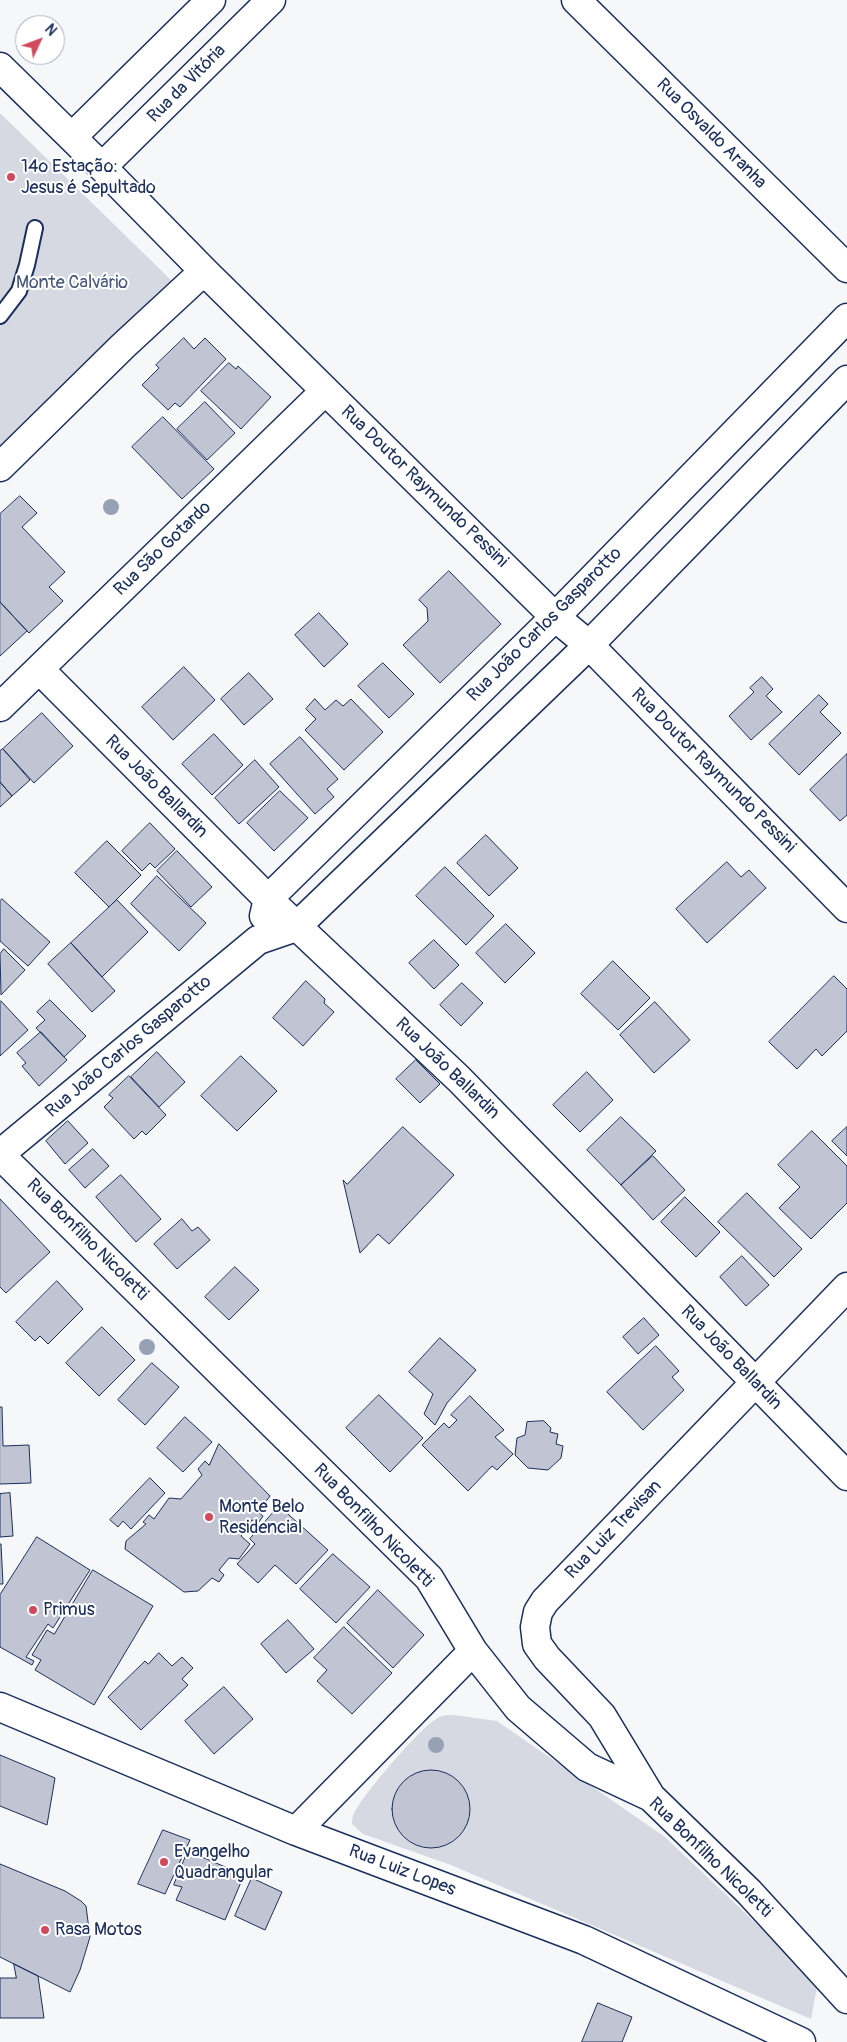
<!DOCTYPE html>
<html>
<head>
<meta charset="utf-8">
<style>
  body { margin:0 }
  #map { position:relative; width:847px; height:2042px; overflow:hidden; background:#f6f7f9; font-family:Pangolin,sans-serif }
  canvas { display:block }
  .north { position:absolute; left:15px; top:15px; width:50px; height:50px; box-sizing:border-box; background:#fff; border:1px solid #a4acbf; border-radius:50%; rotate:47deg; font-size:14px; font-weight:700; line-height:20px; text-align:center; color:#1b2f5e }
  .north::after { content:''; display:block; margin:auto; width:18px; height:22px; background:#d1495b; clip-path:polygon(50% 0,100% 100%,50% 72%,0 100%) }
</style>
</head>
<body>
<div id="map">
<canvas width="847" height="2042"></canvas>
<div class="north">N</div>
</div>
<script>
const c = document.querySelector('canvas').getContext('2d');
c.lineJoin = 'round';
function fill(path, color) {
  c.fillStyle = color;
  c.fill(path, 'evenodd');
}
function stroke(path, color, width, dash) {
  c.strokeStyle = color;
  c.lineWidth = width;
  c.lineCap = dash ? 'butt' : 'round';
  c.setLineDash(dash || []);
  c.stroke(path);
}
function write(font, color, halo, rows, align = 'center') {
  c.font = font + ' Pangolin,sans-serif';
  c.lineWidth = 4;
  c.setLineDash([]);
  c.textBaseline = 'middle';
  c.strokeStyle = halo;
  c.fillStyle = color;
  for (const [text, x, y, turn = 0] of rows) {
    c.save();
    c.translate(x, y);
    c.rotate((+turn || 0) * Math.PI / 180);
    c.textAlign = isNaN(turn) ? turn : align;
    if (halo) c.strokeText(text, 0, 0);
    c.fillText(text, 0, 0);
    c.restore();
  }
}
fill(new Path2D(`
  M0 113 174 283 0 451Z
  M454 1715 497 1721 665 1837 818 1982 811 2019 451 1865 363 1834 352 1824C352 1822 352 1819 353 1816 358 1800 422 1725 439 1717 443 1715 449 1715 454 1715Z`), '#d6d9e2');
const building = new Path2D(`
  M184 338 194 349 205 338 226 359 180 407 175 403 168 410 142 385 159 368 156 365Z
  M229 363 236 369 238 366 271 397 241 429 201 391Z
  M205 402 235 433 207 460 177 429Z
  M163 417 214 469 182 499 132 447Z
  M20 496 37 513 22 527 65 572 49 587 63 601 29 633 0 602V514Z
  M449 571 501 624 440 683 403 645 428 621 427 608 419 600Z
  M0 602 27 631 0 656Z
  M319 613 348 644 324 667 295 635Z
  M383 663 414 694 389 718 358 686Z
  M184 667 215 700 173 740 142 707Z
  M249 673 273 699 244 725 221 699Z
  M762 677 773 689 766 696 782 712 751 740 729 716 754 692 750 688Z
  M819 695 828 704 820 712 841 733 799 775 769 744Z
  M315 699 325 710 336 700 343 706 351 699 383 732 344 770 305 730 316 719 306 709Z
  M42 713 73 746 34 783 3 749Z
  M214 734 243 765 212 795 182 764Z
  M300 737 338 779 327 789 334 797 315 814 270 764Z
  M3 749 30 780 12 796 0 782V751Z
  M847 754V815L840 821 810 790Z
  M255 760 279 787 239 824 215 798Z
  M0 782 12 796 0 807Z
  M280 791 308 818 274 851 247 823Z
  M150 823 175 849 155 868 150 863 142 871 122 851Z
  M486 835 518 868 489 896 457 863Z
  M107 841 141 875 109 907 75 873Z
  M177 851 212 887 191 907 157 871Z
  M727 862 741 877 749 870 766 888 707 943 676 909Z
  M445 867 494 916 466 945 416 896Z
  M157 876 206 923 179 951 131 904Z
  M2 899 50 942 28 966 0 941V901Z
  M117 900 148 932 102 977 71 943Z
  M506 924 535 953 505 983 476 953Z
  M434 940 459 965 434 989 409 963Z
  M71 943 115 991 92 1012 48 964Z
  M4 949 25 970 1 995 0 954Z
  M613 961 650 998 618 1030 581 994Z
  M834 976 847 989V1031L822 1056 816 1049 797 1069 769 1042Z
  M306 981 325 999 324 1003 334 1012 303 1046 273 1018Z
  M462 983 483 1003 461 1026 440 1005Z
  M50 1000 86 1036 64 1057 36 1028 45 1020 37 1012Z
  M1 1001 28 1030 0 1056V1002Z
  M655 1002 690 1040 654 1073 620 1035Z
  M41 1032 67 1060 39 1086 22 1066 26 1063 17 1053Z
  M157 1052 185 1082 159 1107 131 1077Z
  M241 1056 277 1091 237 1131 201 1096Z
  M416 1060 440 1084 420 1103 396 1079Z
  M587 1072 613 1100 580 1132 553 1105Z
  M129 1076 166 1115 146 1135 142 1131 134 1139 104 1107 113 1098 109 1095Z
  M621 1117 656 1151 621 1185 587 1150Z
  M68 1121 88 1143 65 1164 46 1141Z
  M403 1127 454 1175 389 1244 378 1234 360 1253 343 1180 347 1184Z
  M847 1127V1156L832 1141Z
  M812 1131 847 1166V1203L811 1239 779 1208 800 1187 778 1165Z
  M93 1149 109 1166 85 1188 69 1170Z
  M653 1156 685 1190 653 1220 621 1185Z
  M121 1175 161 1219 136 1242 96 1197Z
  M747 1193 802 1249 774 1277 718 1222Z
  M685 1197 720 1232 696 1257 661 1222Z
  M0 1199 50 1252 6 1293 0 1287Z
  M182 1219 192 1231 198 1227 210 1240 177 1269 154 1244Z
  M742 1256 769 1285 746 1306 720 1277Z
  M235 1267 259 1290 229 1320 205 1297Z
  M57 1281 83 1309 48 1344 40 1336 35 1341 16 1322Z
  M644 1318 659 1335 638 1354 623 1337Z
  M102 1327 135 1360 99 1396 66 1363Z
  M440 1338 476 1370 447 1403 435 1425 424 1414 433 1394 409 1372Z
  M656 1346 679 1371 672 1377 684 1390 643 1430 607 1392Z
  M152 1363 179 1387 145 1425 118 1400Z
  M379 1395 423 1438 390 1472 346 1428Z
  M470 1396 504 1430 495 1437 513 1454 497 1470 492 1466 468 1491 422 1445 444 1423 449 1428 457 1420 451 1415Z
  M0 1407H2L3 1446 29 1445 31 1483 0 1484Z
  M185 1417 212 1442 183 1472 157 1448Z
  M544 1421 551 1428 550 1432 558 1434 556 1444 563 1446 561 1458 548 1470 528 1468 515 1455 517 1438 525 1435 527 1422Z
  M219 1444 270 1496 258 1512 263 1516 259 1522 252 1520 241 1536 250 1544 239 1559 229 1558 219 1570 224 1575 219 1582 212 1578 198 1591 184 1592 125 1549 126 1541 146 1524 143 1522 149 1515 154 1519 169 1498 181 1499 202 1475 198 1469 205 1461 209 1465Z
  M150 1478 165 1493 131 1529 123 1521 118 1527 110 1520Z
  M10 1493 13 1536 0 1537V1494Z
  M279 1506 328 1550 296 1584 275 1565 258 1583 237 1564 255 1544 250 1539Z
  M37 1537 90 1570 53 1628 48 1624 26 1657 34 1661 32 1665 0 1647V1595Z
  M0 1544H1L3 1584H0Z
  M333 1554 370 1587 336 1623 300 1589Z
  M93 1570 153 1606 94 1705 35 1670 41 1660 32 1655 47 1630 54 1634Z
  M378 1590 424 1635 393 1668 347 1623Z
  M288 1620 314 1649 286 1673 261 1644Z
  M344 1627 392 1673 352 1714 317 1681 327 1670 314 1658Z
  M159 1653 172 1666 182 1657 193 1668 182 1679 188 1685 141 1730 108 1697 145 1661 148 1664Z
  M224 1687 253 1719 214 1754 185 1721Z
  M0 1755 55 1778 47 1825 0 1806Z
  M392 1809a39 39 0 1 1 78 0a39 39 0 1 1-78 0Z
  M163 1830 190 1840 165 1894 138 1884Z
  M188 1851 244 1875 225 1920 176 1900 182 1887 174 1885Z
  M0 1864 65 1891 81 1901 86 1906 90 1937 80 1970 70 1992 0 1957Z
  M252 1878 282 1892 265 1930 235 1916Z
  M14 1964 38 1976 44 2018H0V1978H16Z
  M598 2003 632 2017 622 2042H582Z`);
fill(building, '#c0c4d3');
stroke(building, '#1b2f5e', 1);
const service = new Path2D(`
  M0 316 19 291 27 265 35 228`);
const minor = new Path2D(`
  M576 0 847 268
  M0 67 102 167 204 271 555 617 589 645 847 908
  M72 137 211 0
  M102 167 271 0
  M0 467 123 346 204 271
  M40 670 268 899 459 1079 847 1476
  M0 707 325 391
  M264 916 268 899 555 617 847 318
  M0 1154 258 940 296 927 589 645 847 380
  M0 1155 429 1578 473 1651 518 1708 587 1767 651 1797 749 1892 847 1999
  M0 1707 296 1831 584 1940 801 2042
  M651 1797 602 1716 547 1658 537 1644 535 1627 538 1612 545 1601 847 1287
  M296 1831 473 1651`);
stroke(service, '#1b2f5e', 18);
stroke(minor, '#1b2f5e', 31);
stroke(service, '#fff', 14);
stroke(minor, '#fff', 28);
c.fillStyle = '#97a1b6';
for (const [x, y] of [
  [111,507],
  [147,1347],
  [436,1745]
]) {
  c.beginPath();
  c.arc(x, y, 8, 0, 2 * Math.PI);
  c.fill();
}
for (const [x, y, r, color] of [
  [11,177,5,"#d1495b"],
  [209,1517,5,"#d1495b"],
  [33,1610,5,"#d1495b"],
  [164,1862,5,"#d1495b"],
  [45,1930,5,"#d1495b"]
]) {
  const dot = new Path2D();
  dot.arc(x, y, r, 0, 2 * Math.PI);
  c.fillStyle = color;
  c.fill(dot);
  stroke(dot, '#fff', 2);
}
write('18px', '#1b2f5e', '#fff', [
  ["Rua da Vitória",187,84,-45],
  ["Rua Osvaldo Aranha",711,134,45],
  ["Rua Doutor Raymundo Pessini",424,487,44],
  ["Rua São Gotardo",163,549,-44],
  ["Rua João Carlos Gasparotto",545,625,-45],
  ["Rua Doutor Raymundo Pessini",713,771,45],
  ["Rua João Ballardin",156,787,45],
  ["Rua João Carlos Gasparotto",129,1047,-40],
  ["Rua João Ballardin",447,1069,44],
  ["Rua Bonfilho Nicoletti",87,1240,45],
  ["Rua João Ballardin",731,1358,46],
  ["Rua Bonfilho Nicoletti",373,1526,46],
  ["Rua Luiz Trevisan",614,1530,-46],
  ["Rua Bonfilho Nicoletti",710,1858,44],
  ["Rua Luiz Lopes",402,1871,21]
]);
write('18px', '#1b2f5e', '#fff', [
  ["14º Estação:",21,167],
  ["Jesus é Sepultado",21,188],
  ["Monte Belo",219,1507],
  ["Residencial",219,1528],
  ["Primus",43,1610],
  ["Evangelho",174,1852],
  ["Quadrangular",174,1873],
  ["Rasa Motos",55,1930]
], 'left');
write('18px', '#4a5a7f', '#fff', [
  ["Monte Calvário",72,283]
]);
</script>
</body>
</html>
